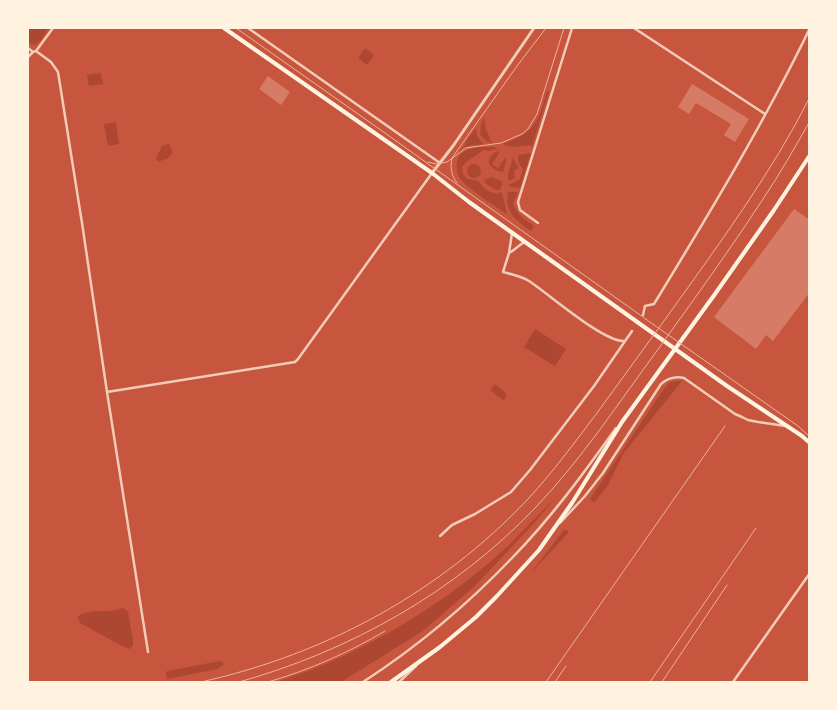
<!DOCTYPE html>
<html>
<head>
<meta charset="utf-8">
<style>
  body { margin:0 }
  #map { position:relative; width:837px; height:710px; overflow:hidden; background:#c8553d; font-family:Roboto,sans-serif }
  canvas { display:block }
  .frame { position:absolute; inset:0; border:29px solid #fff3e0; pointer-events:none }
</style>
</head>
<body>
<div id="map">
<canvas width="837" height="710"></canvas>
<div class="frame"></div>
</div>
<script>
const c = document.querySelector('canvas').getContext('2d');
c.lineJoin = 'round';
function fill(path, color) {
  c.fillStyle = color;
  c.fill(path, 'evenodd');
}
function stroke(path, color, width, dash) {
  c.strokeStyle = color;
  c.lineWidth = width;
  c.lineCap = dash ? 'butt' : 'round';
  c.setLineDash(dash || []);
  c.stroke(path);
}
fill(new Path2D(`
  M28 28H49L41 40 35 45 28 43Z
  M365 48 374 55 367 65 358 58Z
  M101 73 103 84 89 86 87 75Z
  M547 91 549 92 532 146C522 144 512 150 503 144 536 132 538 122 547 91Z
  M484 117 486 129 492 143 486 141 480 135 481 124Z
  M116 122 119 144 108 146 104 124Z
  M476 128C476 135 478 139 484 144L472 145 464 147 467 140Z
  M169 144 173 152 168 158 158 162 156 158 162 146Z
  M478 147H495L497 150 493 149 491 151 483 150C476 156 467 160 462 167L463 174 467 179 478 181 486 190 496 194 502 192 507 214C495 206 466 188 459 177 457 173 456 167 457 162 459 151 469 149 478 147Z
  M497 151 500 152 492 164 498 168 506 157V162L503 172C489 170 483 159 497 151Z
  M531 153 520 188 510 187 509 185C513 182 516 182 520 179L523 169 518 162V155Z
  M513 157 519 169H516L514 172 515 179 509 180 508 179V174Z
  M467 171a7 7 0 1 1 14 0a7 7 0 1 1-14 0Z
  M491 177 502 181V185L500 190H496L485 183 484 180Z
  M508 192H518L513 204C518 216 524 219 534 226L531 231C517 221 504 212 508 192Z
  M535 329 566 349 555 366 524 347Z
  M676 381H682L623 454 607 487 594 503 590 499 661 393 669 383Z
  M495 384 506 393V397L504 401 490 390Z
  M556 497 536 521 475 586 423 631 341 682H276C360 656 443 606 508 546 524 530 540 513 556 497Z
  M564 530H566L569 532 529 575Z
  M122 608 125 609 128 612 133 640V645L130 649 122 646 80 623 78 618V616C91 608 108 614 122 608Z
  M220 661 224 664 218 669 167 679 166 673 167 671Z`), '#ae4732');
fill(new Path2D(`
  M268 76 290 92 281 105 259 89Z
  M692 84 749 119 735 142 724 135 731 124 696 103 689 114 678 107Z
  M794 209 810 220V292L773 341 766 335 756 349 714 317Z`), '#d67c66');
stroke(new Path2D(`
  M248 28 440 163
  M634 28 765 114
  M28 48 33 52 36 51 51 62 58 72 82 223 107 392 148 652
  M36 51 53 28
  M28 57 33 52
  M538 223 520 210 518 202 572 28
  M512 233 509 253 503 272C511 274 521 276 529 281 549 294 603 342 624 341
  M511 252 524 242
  M645 306 654 304C709 214 764 123 810 28
  M643 315 645 306
  M107 392 295 362 298 359 432 173
  M560 523 585 496 603 473 661 384C668 378 675 376 684 378L735 414 742 417 748 420 758 422 786 426
  M440 536 452 525 475 514 511 492 530 470 594 386 632 331
  M363 682C417 647 467 605 512 558 551 518 584 473 616 428
  M399 682 416 666
  M733 682 810 573`), '#f1ccb7', 2.5);
stroke(new Path2D(`
  M432 173 453 146 534 28`), '#f1ccb7', 3);
stroke(new Path2D(`
  M224 28 432 173 469 202 727 386 802 436 810 443`), '#fff3e0', 4);
stroke(new Path2D(`
  M391 682 440 647 476 617 497 596 539 550 572 503 622 422 715 294 774 210 810 155`), '#fff3e0', 4);
stroke(new Path2D(`
  M236 28C424 159 609 295 798 426L810 437
  M428 162 436 164 447 162 466 148 501 143 522 134 528 129 537 114 564 28
  M457 183C451 175 450 167 452 158L517 66 546 28`), '#e9b49f', 1);
stroke(new Path2D(`
  M201 682C326 654 439 593 528 499 553 472 575 442 597 413 621 380 645 347 669 314 719 244 771 174 810 97
  M239 682C350 651 455 592 535 508 582 459 619 402 659 348 694 299 730 250 763 199 780 174 795 147 810 121
  M268 682C309 670 348 653 385 631
  M546 682 725 426
  M555 682 566 666
  M650 682 756 528
  M662 682 727 585`), '#e9b49f', 1);
</script>
</body>
</html>
